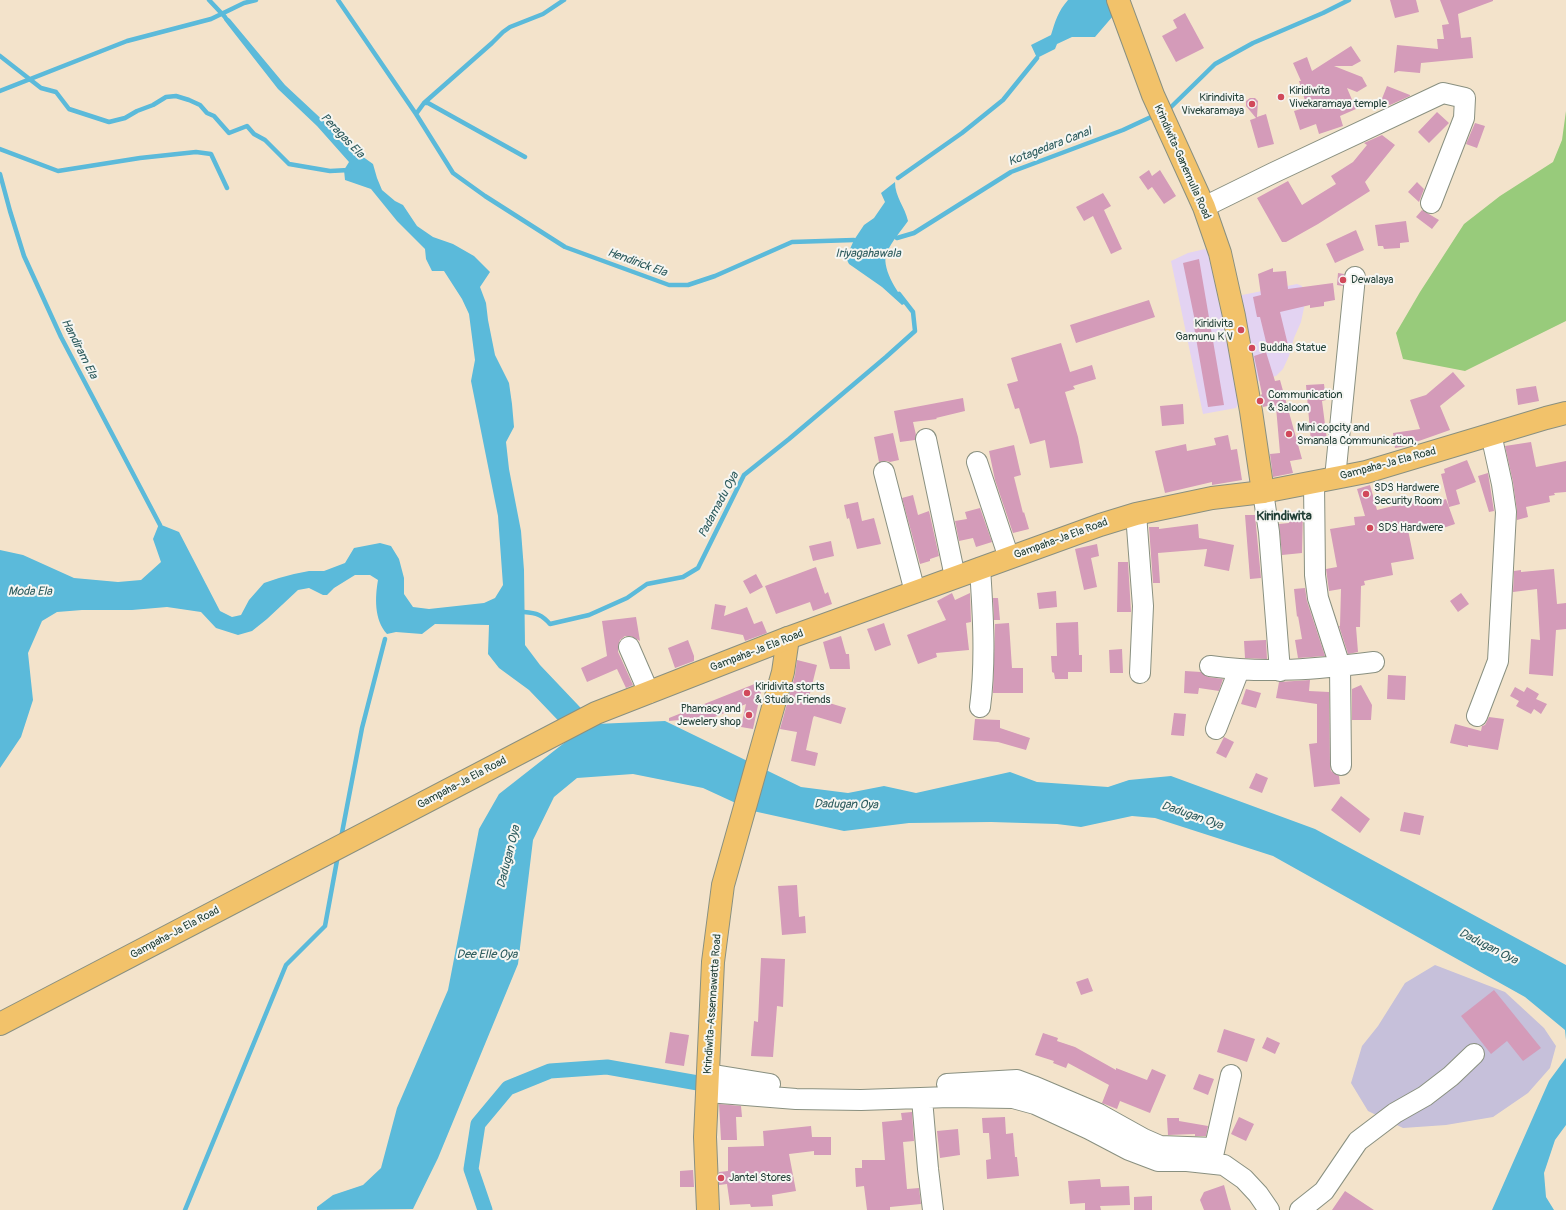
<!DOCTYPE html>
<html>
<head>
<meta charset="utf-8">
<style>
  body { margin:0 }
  canvas { display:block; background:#f3e3cb }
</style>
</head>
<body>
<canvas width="1566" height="1210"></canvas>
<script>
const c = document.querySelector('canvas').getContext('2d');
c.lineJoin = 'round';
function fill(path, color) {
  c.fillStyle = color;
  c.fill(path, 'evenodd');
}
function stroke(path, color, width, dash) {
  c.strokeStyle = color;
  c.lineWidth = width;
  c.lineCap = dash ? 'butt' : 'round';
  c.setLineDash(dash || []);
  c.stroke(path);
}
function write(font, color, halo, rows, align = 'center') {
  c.font = font + ' Pangolin,sans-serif';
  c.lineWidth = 4;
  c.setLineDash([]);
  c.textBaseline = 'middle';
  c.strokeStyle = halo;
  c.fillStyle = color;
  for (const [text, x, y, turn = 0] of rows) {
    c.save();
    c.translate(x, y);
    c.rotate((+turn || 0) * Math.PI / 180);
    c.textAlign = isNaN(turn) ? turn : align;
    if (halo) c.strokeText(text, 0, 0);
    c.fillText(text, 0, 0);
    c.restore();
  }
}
fill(new Path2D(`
  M1205 249 1212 253 1227 298 1297 284 1302 286 1305 303 1301 322 1294 338 1289 356 1283 369 1276 376 1243 385V395L1236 408 1203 414 1171 261 1188 253Z`), '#e3d3f2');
fill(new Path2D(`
  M1435 965 1505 992 1544 1028 1556 1046 1550 1068 1528 1093 1493 1117 1446 1125 1403 1128 1368 1111 1351 1083 1362 1046 1378 1026 1405 983Z`), '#c6c0da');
fill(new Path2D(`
  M1566 111V321L1465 371 1403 359 1396 333 1420 292 1464 224 1500 196 1553 162 1562 140Z`), '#98cb7b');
fill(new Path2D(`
  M1068 0H1128L1113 16 1095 37H1072L1057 44 1055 49 1037 58 1031 45 1051 35C1055 22 1058 11 1068 0Z
  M222 13 230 19 285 85 359 154 373 164 377 178 382 190 395 201 403 205 417 226 433 237 453 244 474 256 490 272 480 287 486 303 488 320 495 355 509 383 512 404 514 427 506 442 509 469 521 531 524 570 525 645 540 665 596 724 665 721 801 787 848 793 884 786 916 793 1010 772 1037 782 1108 787 1129 780 1171 776 1315 829 1566 965V1040L1565 1030 1525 997 1273 856 1155 818 1132 816 1081 827 1057 824 991 822 909 823 844 831 753 811 703 788 633 774 577 778 554 797 533 840 518 964 438 1158 413 1209 317 1210V1207L333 1195 363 1185 381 1168 397 1108 448 990 479 829 499 794 573 736 529 690 499 668 488 654 489 625 435 624 422 634 396 632 387 634C374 620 375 597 378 580L370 575H355L334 588 327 595H323L309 588 298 590 267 619 252 631 238 635 216 628 201 612 167 607 132 610H82L57 612 42 621 28 653 33 700 21 737 0 768V550L23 555 74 578 118 582 141 580 161 562 153 539 159 524 179 532 220 611 232 617 241 615 249 600 264 583 279 578 294 574 309 571H324L345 563 354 548 380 543 391 546 399 559 404 578V594L413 607 429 609 484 603 495 598 503 585 498 516 471 381 475 360 469 314 462 299 444 271H432L426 259 425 249 397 221 371 189 345 180 344 170 349 162 317 126 278 89 224 20Z
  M895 182C895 197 905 207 908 221 901 231 892 241 887 252 880 266 897 292 906 303L902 305 882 287 849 264 846 258 854 240 864 225 874 218 885 202 881 193Z
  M1566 1058V1125L1555 1140 1544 1173 1546 1197 1554 1210H1492L1549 1081Z`), '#5bbada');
stroke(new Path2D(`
  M209 0 225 17
  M338 0 416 114 453 173 485 196 565 247 669 285H688L715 276 792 242 854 240
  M0 56 41 88 56 92 69 109 109 122 125 118 137 111 153 105 166 97 176 96 189 100 200 105 207 113 214 116 229 133 247 126 254 134 265 140 289 164 330 171 349 170
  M0 91 127 41 211 19 244 3 256 0
  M424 103H428L525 157
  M1169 109 1215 64 1253 43 1323 13 1349 0
  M416 114 424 103 492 43 503 32 510 27 543 14 564 0
  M0 149 58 171 140 158 196 152 211 154 227 188
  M0 174 10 211 24 256 61 337 160 525
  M898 178 962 133 1003 100 1037 58
  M897 238 914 233 1011 172 1123 130 1151 117
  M524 612C537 613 542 615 550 624L589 615 627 598 647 584 683 577 698 568 744 475 789 439 886 357 915 331 913 312 899 294
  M341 838 362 728 385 639
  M185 1210 286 965 325 926 338 855`), '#5bbada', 4.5);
stroke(new Path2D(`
  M485 1210 471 1169 478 1124 508 1088 550 1071 607 1067 698 1083 716 1085`), '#5bbada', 15);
fill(new Path2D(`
  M1390 0H1416L1419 12 1395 18Z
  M1440 0H1493V1L1458 14 1461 38 1471 37 1473 58 1421 63 1420 73 1398 71 1394 73 1397 45 1438 49 1437 39H1444L1442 25 1449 24Z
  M1185 13 1204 48 1176 62 1162 36 1177 28 1173 20Z
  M1351 46 1361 61 1352 66H1334L1362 77 1367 86 1357 92 1347 88 1356 109 1340 116 1343 126 1319 134 1316 124 1300 130 1294 111 1307 107 1299 81H1301L1293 63 1307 57 1312 71Z
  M1387 86 1410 95V96L1390 105 1381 101Z
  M1250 98H1255L1258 101 1257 117 1266 114 1274 144 1258 148 1250 120 1256 118 1246 106V101Z
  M1437 112 1449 123 1429 143 1418 132Z
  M1475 123 1485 126 1477 148 1466 144Z
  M1382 135 1395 145 1365 182 1370 191 1318 224 1286 242H1282L1257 198 1288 181 1302 205 1336 184 1331 176 1353 162 1367 145 1364 143Z
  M1149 170 1152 176 1160 170 1176 196 1164 204 1152 187 1148 190 1139 177Z
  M1417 182 1424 189 1419 202 1408 192Z
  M1103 193 1111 206 1104 210 1122 249 1111 254 1093 216 1084 221 1076 207Z
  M1422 210 1439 220 1432 229 1416 217Z
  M1406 221 1409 242 1400 243V248L1384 249 1383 246H1378L1375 225Z
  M1356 230 1364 250 1335 263 1326 244Z
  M1199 259 1224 405 1208 407 1193 321H1195L1183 263Z
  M1273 268V272L1286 271 1288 289 1333 283 1335 300 1324 302V306L1310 308V305L1280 312 1288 345 1268 350 1260 317H1257L1253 297 1261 295 1258 274Z
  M1338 273 1344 274 1343 286 1337 285Z
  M1149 300 1155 317 1076 343 1070 325Z
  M1061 343 1070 372 1092 365 1096 379 1073 386 1075 389 1065 392 1078 437 1083 463 1050 468 1045 440 1030 444 1019 408 1015 409 1007 384 1018 381 1011 358Z
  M1266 352 1275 381 1280 380 1302 459 1290 461 1293 473 1273 477 1270 454 1280 453 1276 407 1272 408V405L1263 407 1261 395 1262 394 1254 356Z
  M1453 372 1465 386 1440 406 1450 430 1416 442 1417 444 1395 448 1393 433 1420 429 1410 400 1426 395Z
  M1324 384 1326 400 1322 401 1327 440 1311 442 1306 385Z
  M1536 386 1539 401 1518 405 1516 389Z
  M963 398 965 411 936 418 937 419 913 422 916 435 915 440 900 442 894 411Z
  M1183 404 1184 424 1162 426 1160 406Z
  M893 433 899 460 890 462 887 461 879 462 874 437Z
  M1228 435 1231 450 1237 449 1242 480 1212 485V482L1165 493 1155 451 1186 444 1187 451 1216 445 1214 438Z
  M1531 442 1536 467 1566 461V492L1554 493 1555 495 1549 496 1550 502 1526 507 1528 517 1517 520V511L1513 482 1505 446Z
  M1014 445 1021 475 1014 477 1023 513 1024 512 1029 529 1013 533 995 480 989 451Z
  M1467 460 1476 482 1456 490 1460 504 1449 507 1441 474 1445 473 1444 469Z
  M1488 473 1494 511 1489 512 1478 476Z
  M1370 485 1377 510 1421 499 1423 507 1446 499 1455 524 1440 529 1438 523 1408 530 1414 559 1391 563 1393 575 1364 581 1365 585 1361 586 1360 627H1356L1358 652 1348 654 1339 626H1340L1341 589 1329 591 1326 569 1337 567 1330 529 1355 525 1354 517 1365 516 1357 489Z
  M913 495 918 515 929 511 939 556 930 559V561L920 564 902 498Z
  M858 502 862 521 874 518 881 544 857 549 849 518 847 519 844 505Z
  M980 508 992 542 976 547 973 538 959 541 955 521 967 519 965 512Z
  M1303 511 1302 553 1282 555 1279 524 1289 523 1288 512Z
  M1245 515H1255L1261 578 1250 579Z
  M1198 524 1199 538 1234 545 1229 571 1204 566 1207 549 1158 553 1160 583H1153L1149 527H1159V529Z
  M831 541 834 556 813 561 809 546Z
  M1097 544 1099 556 1091 558 1097 587 1084 590 1075 549Z
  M1118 562H1128L1131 612H1117Z
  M816 567 825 594 828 592 832 604 813 611 810 602 776 614 765 586Z
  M1554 569 1557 604 1566 603V629L1556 630 1553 676 1529 674 1531 639 1540 640 1537 589 1513 592 1514 571 1521 570V572Z
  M756 574 763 587 750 594 743 581Z
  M1305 588 1307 601 1325 656 1298 658 1295 640 1302 639 1298 616 1297 617 1294 589Z
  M1056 591 1057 607 1039 609 1037 593Z
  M952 593 955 600 970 593 971 622 966 623 969 650 936 653 937 657 918 664 907 635 946 620 937 601Z
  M1461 593 1469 604 1458 612 1450 601Z
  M993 598H998L1000 620H994Z
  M715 604 726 606 724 616 747 607 754 624 762 621 767 633 745 641 743 635 711 629Z
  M636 617 640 641 631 636H625L620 640 618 646V652L633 685 626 688 617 669 587 682 581 668 607 656 602 621Z
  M1078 622 1079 655H1082V672H1068V679H1055L1054 673 1052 672 1051 656H1057L1056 623Z
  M884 623 891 645 875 651 867 629Z
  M1009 623 1012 668H1023V693H993L995 624Z
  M841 636 846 654H849L850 669H830L823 642Z
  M688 640 694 656V661L675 668 668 648Z
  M1266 640 1267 659 1245 658 1244 641Z
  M1122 649 1123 673H1110L1109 650Z
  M797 660 817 665 809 697 846 708 841 724 814 716 813 718 806 750 818 753 815 766 791 761 797 732 780 729 795 675Z
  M1185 671 1201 672 1208 677 1223 679 1219 691 1199 688 1198 694 1184 693Z
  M1388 675 1406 676 1405 700 1387 699Z
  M1310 680 1309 691 1329 692 1330 765 1331 771 1339 776 1340 784 1314 787 1309 744 1317 743V704L1276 698 1279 682Z
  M757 683 761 691 753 729 741 727 746 704 700 723 698 718 669 721V718Z
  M1361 685 1372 705 1371 720H1352V689Z
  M1515 687 1524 692 1527 687 1539 694 1536 699 1547 704 1541 714 1534 709 1531 714 1516 706 1519 701 1510 696Z
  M1246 689 1261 693 1256 708 1241 704Z
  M1174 713 1186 714 1184 736 1171 735Z
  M1489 717 1504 719 1498 750 1468 745V747L1450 743 1455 724 1481 731 1482 726 1485 725Z
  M975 719 1000 720V728L1030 738 1026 750 998 742 973 740Z
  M1224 737 1234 742 1226 758 1216 753Z
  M1256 773 1268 778 1262 793 1249 788Z
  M1341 796 1370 819 1360 833 1331 810Z
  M1404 812 1424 816 1420 835 1400 831Z
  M797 885 799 917 805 916 806 933 782 935 778 886Z
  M761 958 785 959 783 1007 777 1006 773 1057 751 1056 754 1021 758 1022Z
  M1088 978 1093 991 1081 995 1076 982Z
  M1494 990 1541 1048 1523 1061 1507 1041 1491 1054 1461 1016Z
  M1224 1029 1255 1039 1247 1062 1217 1052Z
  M670 1032 689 1035 684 1066 665 1063Z
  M1043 1033 1058 1038 1057 1041 1075 1047 1116 1070V1068L1147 1080 1152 1069 1166 1075 1150 1113 1120 1101 1117 1109 1102 1103 1109 1085 1068 1063 1066 1068 1053 1063 1054 1061 1035 1055Z
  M1267 1037 1280 1043 1275 1054 1262 1048Z
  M1199 1074 1214 1079 1208 1095 1193 1089Z
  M719 1104 741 1106 742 1117H736L737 1140H721Z
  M912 1112 914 1141 903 1142 907 1189 919 1188 921 1204 890 1207V1210H867L864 1186 856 1187 855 1168H862V1160H885L882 1122 902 1120 901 1113Z
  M1005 1117 1006 1134 1013 1133 1015 1157H1017L1019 1176 987 1179 986 1160 991 1159 989 1133H983L982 1118Z
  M1239 1117 1254 1124 1246 1141 1231 1134Z
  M1167 1118H1179V1121L1208 1126 1206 1136H1195V1134L1168 1135Z
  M811 1126 812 1137H831V1155H814V1151L789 1154 796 1191 772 1195 773 1206 751 1207 750 1204 730 1205 727 1184 719 1185V1172L728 1171V1147L764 1146 763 1131Z
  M958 1129 960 1155 940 1158 937 1131Z
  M693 1170 694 1187H680V1171Z
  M1100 1179 1101 1187 1129 1186 1130 1205 1100 1206 1101 1210H1085V1203L1070 1204 1068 1181Z
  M1224 1185 1231 1210H1204L1200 1200 1204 1192Z
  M1345 1191 1374 1210H1332Z
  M1152 1196V1210H1134V1197Z`), '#d49bb9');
const minor = new Path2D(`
  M1204 207 1273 173 1443 93 1465 98 1464 118 1431 203
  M926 439 955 577
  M977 462 1009 558
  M884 472 915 592
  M1335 478 1355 277
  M1314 482 1315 575 1318 598 1340 666 1341 765
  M1263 492 1269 532 1280 671
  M1136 514 1143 606 1140 673
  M629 647 649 693
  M1210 666C1265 674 1319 669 1374 662
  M980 707C986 662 983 613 980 568
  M1477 716 1498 661 1506 512 1502 484 1491 434
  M1216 729 1239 670
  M708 1074 770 1084
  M947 1084 1017 1080 1033 1086 1099 1114 1144 1139 1160 1146 1214 1148
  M708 1092 796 1099 861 1100 950 1097 1013 1098 1035 1104 1089 1129 1129 1150 1158 1161H1187L1224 1165 1244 1179 1258 1194 1269 1210
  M922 1099 928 1169 933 1210
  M1212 1160 1231 1075
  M1300 1210 1324 1191 1358 1141 1395 1113 1425 1096 1451 1076 1474 1054`);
const major = new Path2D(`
  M1118 0 1153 95 1204 207 1220 253 1234 316 1251 411 1263 492
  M708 1210 705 1137 713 962 723 885 783 672 788 638`);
const highway = new Path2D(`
  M0 1024 596 713 788 638 1100 525 1136 514 1212 498 1263 492 1366 472 1546 418 1566 413`);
stroke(minor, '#899080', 22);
stroke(major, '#899080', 24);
stroke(highway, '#899080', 24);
stroke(minor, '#fff', 20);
stroke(major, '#f2c26a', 22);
stroke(highway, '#f2c26a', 22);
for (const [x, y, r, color] of [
  [1281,97,4,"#d1495b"],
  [1252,104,4,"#d1495b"],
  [1343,280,4,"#d1495b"],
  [1241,330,4,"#d1495b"],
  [1252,348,4,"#d1495b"],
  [1260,401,4,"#d1495b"],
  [1289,434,4,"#d1495b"],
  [1366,494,4,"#d1495b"],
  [1370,528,4,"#d1495b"],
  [747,693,4,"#d1495b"],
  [749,715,4,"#d1495b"],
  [721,1178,4,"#d1495b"]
]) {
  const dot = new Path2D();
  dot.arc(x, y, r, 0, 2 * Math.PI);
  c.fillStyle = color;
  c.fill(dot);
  stroke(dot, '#f6f6f2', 1.5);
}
write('11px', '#1f3d34', '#f6f6f2', [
  ["Kiridiwita",1289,91],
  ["Vivekaramaya temple",1289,104],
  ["Kirindivita",1244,98,"right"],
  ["Vivekaramaya",1244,111,"right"],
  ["Dewalaya",1351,280],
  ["Kiridivita",1233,324,"right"],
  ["Gamunu K V",1233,337,"right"],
  ["Buddha Statue",1260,348],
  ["Communication",1268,395],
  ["& Saloon",1268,408],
  ["Mini copcity and",1297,428],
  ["Smanala Communication,",1297,441],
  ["SDS Hardwere",1374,488],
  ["Security Room",1374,501],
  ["SDS Hardwere",1378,528],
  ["Kiridivita storts",755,687],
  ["& Studio Friends",755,700],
  ["Phamacy and",741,709,"right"],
  ["Jewelery shop",741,722,"right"],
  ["Jantel Stores",729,1178]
], 'left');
write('11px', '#1f3d34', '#f6f6f2', [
  ["Krindiwita-Ganemulla Road",1182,162,66],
  ["Gampaha-Ja Ela Road",1388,464,-15],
  ["Gampaha-Ja Ela Road",1061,539,-20],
  ["Gampaha-Ja Ela Road",757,651,-21],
  ["Gampaha-Ja Ela Road",462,783,-28],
  ["Gampaha-Ja Ela Road",175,933,-28],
  ["Krindiwita-Assennawatta Road",713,1004,-86]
]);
write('italic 12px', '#2e5c5e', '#f6f6f2', [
  ["Peragas Ela",342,136,46],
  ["Kotagedara Canal",1050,147,-21],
  ["Iriyagahawala",868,254],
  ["Hendirick Ela",637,263,20],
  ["Handiram Ela",79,349,63],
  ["Padamadu Oya",719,505,-62],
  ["Moda Ela",30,592],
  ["Dadugan Oya",846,805,1],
  ["Dadugan Oya",1192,816,19],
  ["Dadugan Oya",509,857,-76],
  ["Dadugan Oya",1488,947,27],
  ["Dee Elle Oya",487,955]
]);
write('bold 13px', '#1f3d34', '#f6f6f2', [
  ["Kirindiwita",1284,517]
]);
</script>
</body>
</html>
